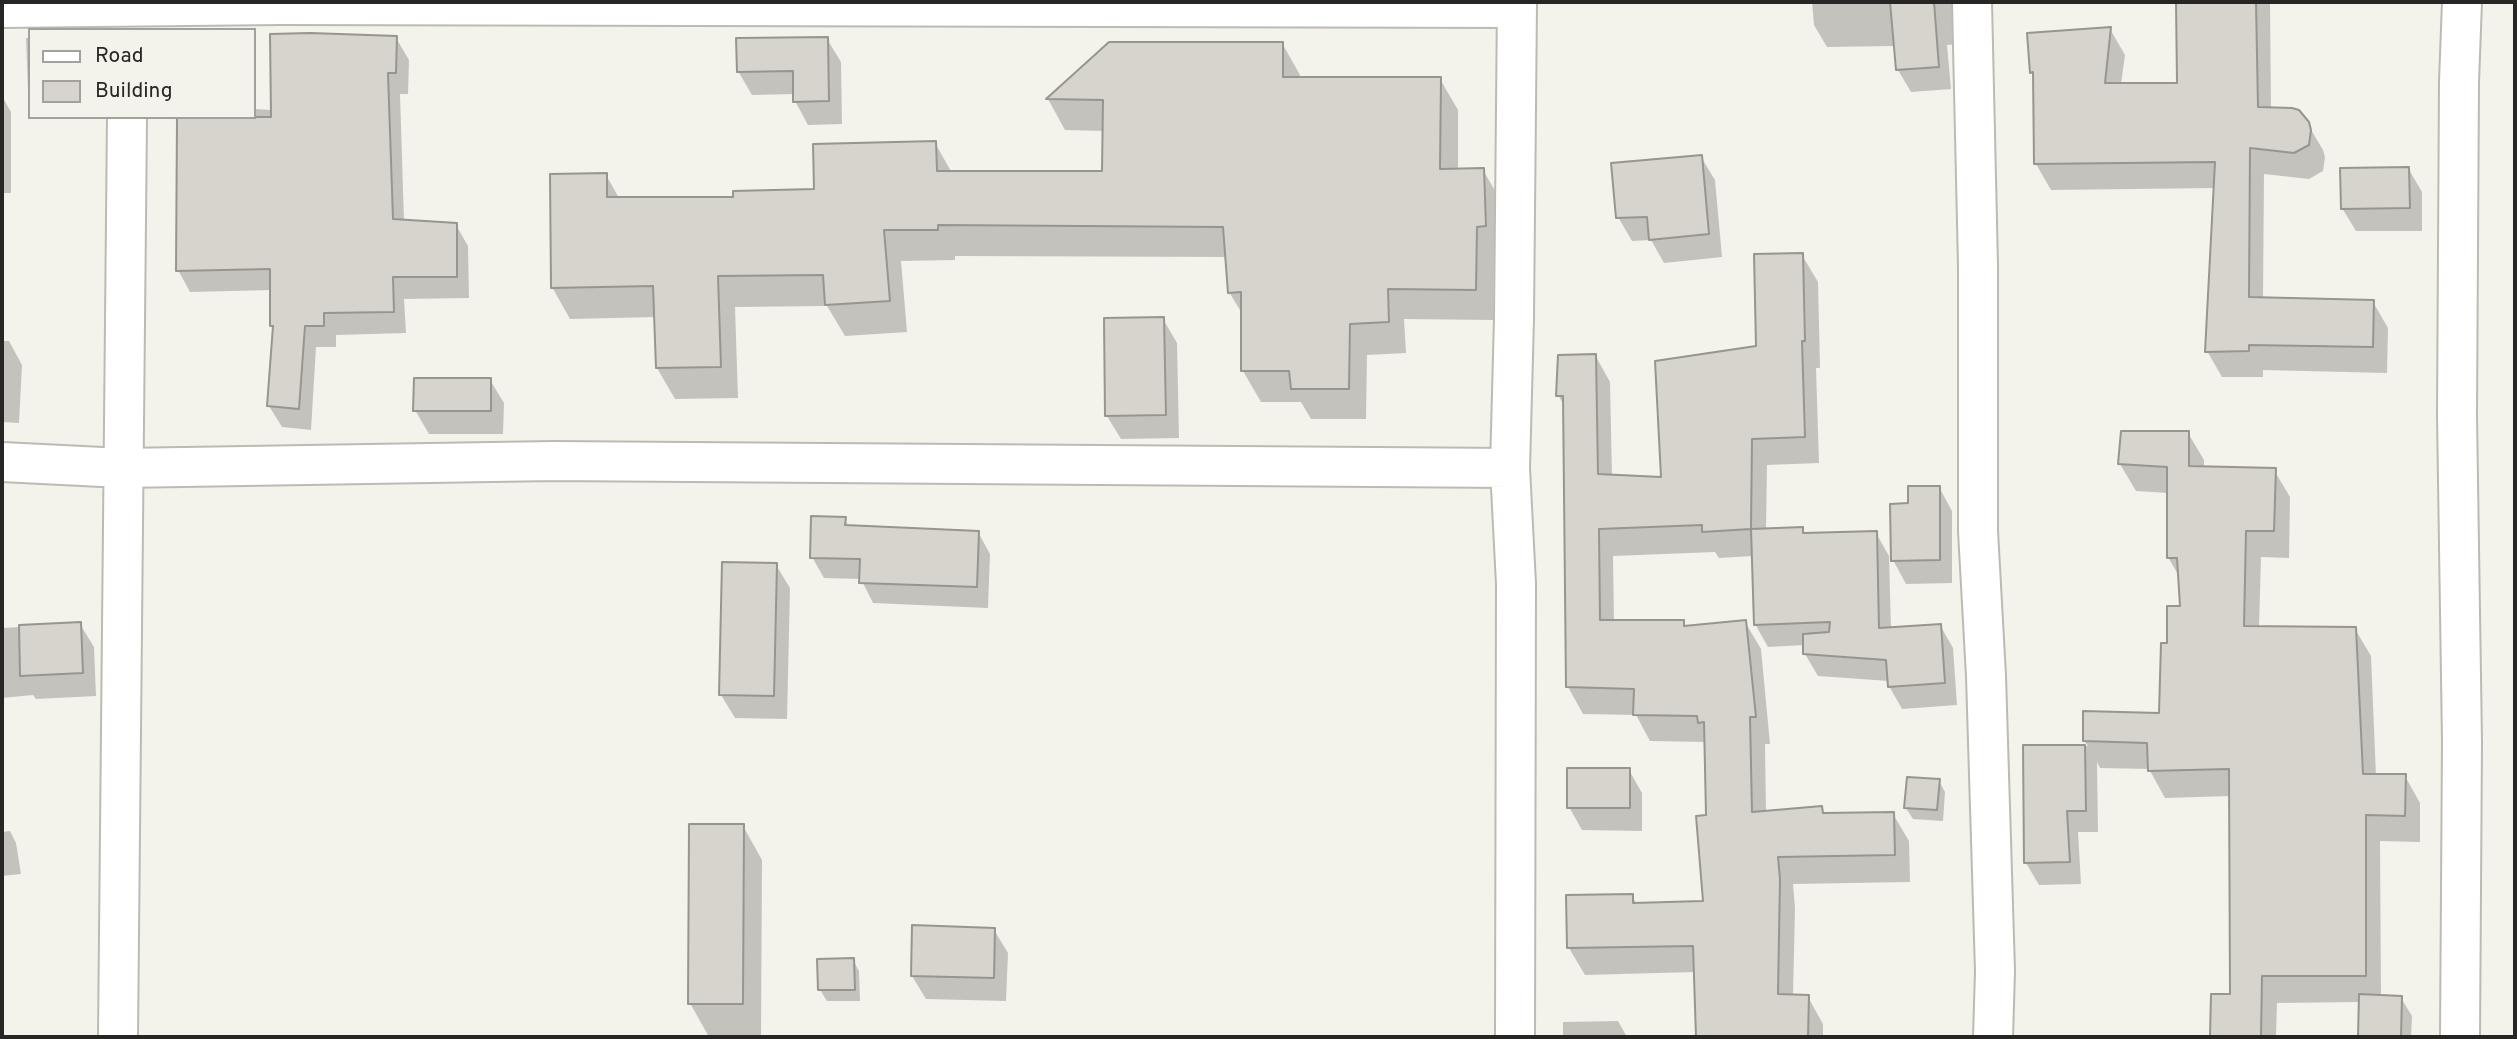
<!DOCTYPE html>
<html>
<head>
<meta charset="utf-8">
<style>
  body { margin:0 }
  #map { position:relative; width:2517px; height:1039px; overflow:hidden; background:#f4f3eb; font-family:Overpass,sans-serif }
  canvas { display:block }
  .frame { position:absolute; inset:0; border:4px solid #272624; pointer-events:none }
  .legend { position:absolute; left:28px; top:28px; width:228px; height:91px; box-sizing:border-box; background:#f4f3eb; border:2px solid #a2a19b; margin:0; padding:9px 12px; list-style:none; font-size:21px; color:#272624 }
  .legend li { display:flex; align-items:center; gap:14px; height:35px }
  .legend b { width:35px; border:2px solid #a2a19b }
</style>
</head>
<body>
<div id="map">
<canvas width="2517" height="1039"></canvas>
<div class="frame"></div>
<ul class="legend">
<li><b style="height:9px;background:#fff"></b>Road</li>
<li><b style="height:19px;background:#d6d4cd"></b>Building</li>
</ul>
</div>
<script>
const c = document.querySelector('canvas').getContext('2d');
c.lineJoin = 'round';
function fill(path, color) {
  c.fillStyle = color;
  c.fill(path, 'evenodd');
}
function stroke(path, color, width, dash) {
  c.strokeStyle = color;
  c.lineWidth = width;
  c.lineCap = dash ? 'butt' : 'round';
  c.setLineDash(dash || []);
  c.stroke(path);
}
fill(new Path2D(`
  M1812 2H1960L1962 44 1947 45 1951 89 1911 92 1898 70 1895 46 1827 47 1814 25Z
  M2178 2H2270L2271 110 2307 123 2323 150 2325 157 2323 171 2309 179 2264 174 2263 299 2373 302 2388 328 2387 373 2263 370V377H2222L2207 351 2216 188 2051 190 2036 164 2035 78 2032 72 2110 29 2125 55 2121 84 2179 85Z
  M26 38H30V94L28 90Z
  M396 38 409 60 408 94H400L404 221 456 225 468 246 469 298 404 299 406 333 336 335V347H316L311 430 282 427 269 406 275 331 272 325V290L190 292 178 270 254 117V109L272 110Z
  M827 39 841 62 842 124 808 125 795 101V94L752 95 738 71Z
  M1282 43 1300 75V79H1440L1458 110V170H1483L1501 201 1503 257H1494L1493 320 1404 319 1406 353 1367 355 1366 419H1311L1301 402H1261L1243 371V315L1229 292 1227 257 955 256V260L901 261 907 332 845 336 827 306 735 307 738 398 675 399 657 368 656 317 570 319 552 287 606 175 619 198H735L815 191 935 143 952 173H1103L1104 131 1065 130 1048 99 1109 44Z
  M2 96 11 112V193H2Z
  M1701 157 1715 180 1722 257 1664 263 1651 240 1632 241 1618 217Z
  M2408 168 2422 192V231H2356L2342 208Z
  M1802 255 1818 282 1820 368H1816L1819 463 1767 465 1766 530 1802 529 1805 534 1876 533 1889 556 1891 629 1940 625 1953 648 1957 705 1902 709 1889 686V681L1818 676 1805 654 1804 645 1768 647 1755 624 1753 556 1719 558 1715 552 1613 556 1614 622 1683 621 1686 628 1745 622 1761 649 1770 744H1765L1766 812 1821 807 1825 815 1893 814 1909 841 1910 882 1793 884 1795 908 1793 996 1808 997 1823 1024V1037H1697L1695 972 1585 975 1569 948 1632 895 1637 905 1705 903 1708 817 1706 742 1650 741 1636 715 1583 714 1568 687 1565 407 1558 395 1595 355 1610 382 1612 477 1663 479 1758 348Z
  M1163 319 1177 343 1179 438 1121 439 1107 416Z
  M2 341H9L22 365 19 423 2 422Z
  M490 380 504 403 503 434H429L415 410Z
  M2188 433 2204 460V468L2274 470 2290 497 2289 558 2261 557 2259 628 2355 629 2371 656 2376 776H2405L2420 803V842L2380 841 2381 997 2401 998 2412 1016 2411 1037H2360L2361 1002 2277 1003 2276 1037H2212V996H2232L2231 796 2165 798 2149 769 2100 768 2097 762 2098 832H2078L2081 884 2039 885 2026 863 2025 747 2088 746 2084 741 2161 714 2168 645 2181 607 2180 578 2168 557V493L2136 491 2120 464Z
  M1939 487 1952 511V583L1906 584 1893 560 1910 505Z
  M845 519 849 527 978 532 990 554 988 608 873 603 861 579 824 578 812 557Z
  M776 565 790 588 787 719 735 718 721 695Z
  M80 624 94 647 96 696 36 699 33 695 2 698V628Z
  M1629 770 1642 793V831L1582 830 1569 807Z
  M1939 781 1945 792 1943 821 1913 819 1906 808Z
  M743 826 762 860 761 1037H709L690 1003Z
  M10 831 16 843 21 874 2 876V832Z
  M994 930 1008 953 1006 1001 926 999 912 976Z
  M853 960 859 971 860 1001H827L820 990Z
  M1618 1021 1627 1037H1563V1022Z`), '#0003');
const building = new Path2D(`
  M1890 2H1934L1939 67 1896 70Z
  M2176 2H2256L2258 107 2292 108 2299 110 2309 122 2311 130 2309 145 2294 153 2250 148 2249 297 2374 300 2373 347 2249 345V351L2205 352 2215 162 2034 164 2033 72 2030 73 2027 33 2111 27 2105 83H2177Z
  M310 33 397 36 396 73H388L393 219 457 223V277H393L394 312 324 313V326H305L299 409 267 406 273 326H270V269L176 271 177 117H271L270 34Z
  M828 37 829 101 793 102V71L737 72 736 38Z
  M1109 42H1283V77H1441L1440 169 1484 168 1486 226 1477 227 1476 290 1388 289 1389 322 1350 324 1349 389H1291L1289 371H1241V292L1228 293 1223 227 938 225V230H884L890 301 825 305 823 275 718 276 721 367 656 368 653 286 551 288 550 174 607 173V197H733V191L814 189 813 144 936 141 937 171H1102L1103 100 1046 99Z
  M1702 155 1709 234 1649 240 1647 217 1616 218 1611 163Z
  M2409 167 2410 208 2341 209 2340 168Z
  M1803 253 1805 341H1802L1805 437 1752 439 1751 529 1702 532V525L1599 529 1600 620H1684V626L1746 620 1756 717H1750L1752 812 1822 806 1823 813 1894 812 1895 855 1778 857 1780 879 1778 994 1809 995 1808 1037H1696L1693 946 1567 948 1566 895 1633 894V903L1703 901 1696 816 1706 815 1704 722 1698 723 1697 716 1633 715 1634 689 1566 687 1563 396H1556L1558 355 1596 354 1598 474 1661 477 1655 361 1756 346 1754 254Z
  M1164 317 1166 415 1105 416 1104 318Z
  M414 378H491V411H413Z
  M2121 431H2189V466L2276 468 2274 531H2246L2244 626 2356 627 2363 774H2406L2405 816 2366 815V976H2262L2261 1037H2210L2211 994H2230L2229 769 2148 771 2147 743 2083 741V711L2159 713 2161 643H2167V606H2180L2177 558H2167V467L2118 464Z
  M1908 486H1940V560L1891 561 1890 504 1908 503Z
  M811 516 846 517 845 525 979 531 977 587 859 583 860 559 810 558Z
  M1803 527V533L1877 531 1879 628 1941 624 1945 683 1888 687 1886 660 1803 654V634L1829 632 1830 622 1754 625 1751 529Z
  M722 562 777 563 774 696 719 695Z
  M81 622 83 673 20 676 19 625Z
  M2023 745H2085L2086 811H2067L2070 862 2024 863Z
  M1567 768H1630V808H1567Z
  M1907 777 1940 779 1937 810 1904 808Z
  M689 824H744L743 1004H688Z
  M912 925 995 928 994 978 911 976Z
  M854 958 855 990H818L817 959Z
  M2359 994 2402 996 2401 1037H2358Z`);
fill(building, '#d6d4cd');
stroke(building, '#96958e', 2);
const minor = new Path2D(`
  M1972 2 1978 266V531L1986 676 1995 971 1993 1037
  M2 8 281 5 1517 8
  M2 462 122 468 553 461 1510 468
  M118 1037 127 117
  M1515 1037 1516 584 1510 468 1514 318 1517 2
  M2460 1037 2462 742 2457 415 2459 82 2462 2`);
stroke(minor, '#bcbab3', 42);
stroke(minor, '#fff', 38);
</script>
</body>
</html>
